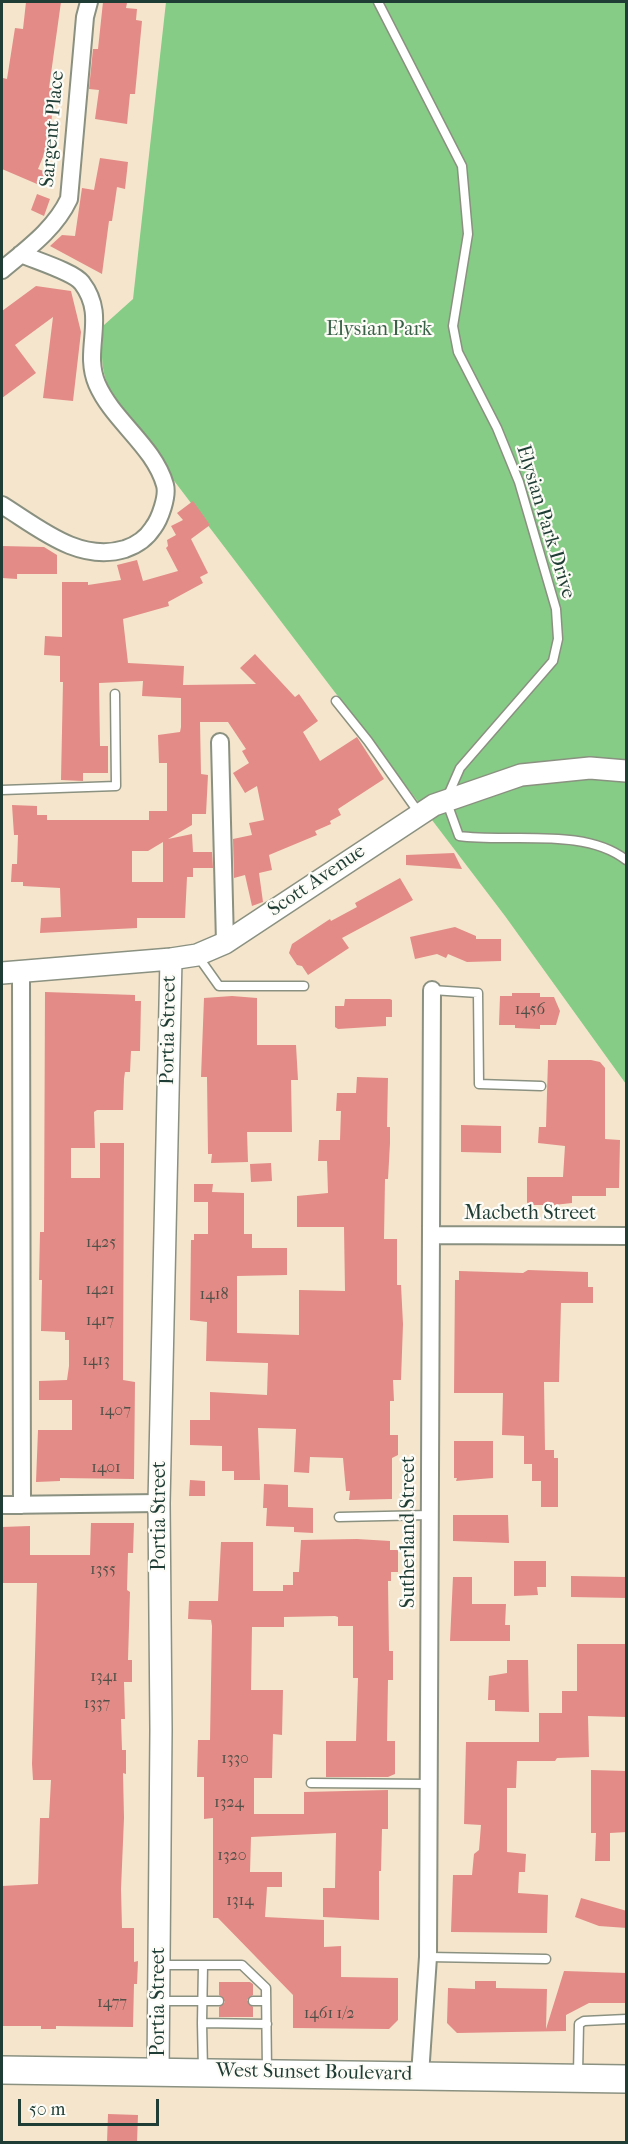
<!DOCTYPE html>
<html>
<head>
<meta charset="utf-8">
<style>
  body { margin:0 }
  #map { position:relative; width:628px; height:2144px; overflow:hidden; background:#f5e5cd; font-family:"IM FELL French Canon",serif }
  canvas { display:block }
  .frame { position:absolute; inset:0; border:3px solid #1f3d34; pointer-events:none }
  .scale { position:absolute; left:18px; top:2099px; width:141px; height:27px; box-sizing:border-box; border:3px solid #1f3d34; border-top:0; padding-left:8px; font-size:18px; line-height:21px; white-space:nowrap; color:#1f3d34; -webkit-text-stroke:4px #fdfcf7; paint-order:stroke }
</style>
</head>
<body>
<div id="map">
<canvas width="628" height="2144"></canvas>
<div class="frame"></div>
<div class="scale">50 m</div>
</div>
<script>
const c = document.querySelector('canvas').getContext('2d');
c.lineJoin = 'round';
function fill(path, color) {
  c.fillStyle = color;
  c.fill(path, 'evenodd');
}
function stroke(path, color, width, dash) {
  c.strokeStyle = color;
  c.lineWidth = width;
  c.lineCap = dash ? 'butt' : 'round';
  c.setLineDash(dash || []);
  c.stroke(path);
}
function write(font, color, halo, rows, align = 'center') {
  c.font = font + ' "IM FELL French Canon",serif';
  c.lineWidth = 4.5;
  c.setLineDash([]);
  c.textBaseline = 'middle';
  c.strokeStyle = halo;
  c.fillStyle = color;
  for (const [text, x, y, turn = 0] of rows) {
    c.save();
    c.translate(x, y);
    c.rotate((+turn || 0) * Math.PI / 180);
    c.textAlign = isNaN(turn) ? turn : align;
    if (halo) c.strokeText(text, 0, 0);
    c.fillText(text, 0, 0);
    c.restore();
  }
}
fill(new Path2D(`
  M166 2H626V1084L505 916 121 411V406C100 380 100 358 104 325L133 299Z`), '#86cc86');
fill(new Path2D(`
  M26 2H61L49 88H54L50 140 38 169 49 173 44 187 2 169V83L3 78 7 79 15 28 23 29Z
  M103 2 127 3 126 8 137 9 136 20 142 21 135 94H130L127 124 95 119 99 90 89 89 93 49H98Z
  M100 158 128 162 125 189 117 187 112 221H109L102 274 50 246 62 235 75 236 82 188 94 190Z
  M37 194 50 199 44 216 31 210Z
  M36 286 71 291 81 332 73 401 43 398 53 317 15 345 36 373 2 398V311Z
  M193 501 210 525 191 539 208 573 200 577 203 583 168 602 169 606 123 619 128 663 184 666 183 685 256 684 240 668 255 654 295 697 299 694 318 721 303 732 320 761 357 737 384 779 338 809 341 815 330 821 331 824 315 831 317 835 269 855 272 870 259 873 263 902 252 906 245 875 234 878 233 839 252 835 249 823 264 820 257 786 245 793 233 773 249 763 242 751 246 749 228 722H200L201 774 208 775 206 814H192V825L168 839 192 834 193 852H212L213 868H193V877H187L185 918H137V928L40 933 41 918 61 917 60 888 23 886V882H11L12 864H17L18 835H14L12 805 37 806V815H47V820H149V811H167V763H159L158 735 180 732 181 727V698L142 696 143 681 99 683 100 746H108V773H83V781L61 780 63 682H60V656L44 655 45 636 62 637V582H88V585L121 580 117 565 137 560 143 581 178 571 166 548 168 546 167 540 176 535 171 526 183 520 177 513ZM163 842V882H132V851H148Z
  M2 546 44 547 57 555V574H17V579L2 578Z
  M454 853 462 869 406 865V855Z
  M400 878 413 900 342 938 349 948 308 975 302 966 297 965 289 953 292 944 330 919 331 921 357 907 355 903Z
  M455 927 476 936V939H501V961L467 962 448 954 446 958 437 954 415 959 410 937Z
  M45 992 135 995V1001H141L140 1051H131L130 1072H125L124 1079 123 1110H97L94 1112 95 1148H71V1178H100V1143H124L123 1380 135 1382 134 1479 60 1478V1481L36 1482 38 1430H72V1400H39V1381L67 1380 69 1366V1340H65V1332L41 1331 42 1280H39L40 1232H44Z
  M512 993H540V997H554L560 1011 556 1025H540V1029L515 1028V1025H499L500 996H512Z
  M232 996 257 998V1045H296L298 1080H291L292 1132H247L248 1162 211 1163 212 1154H208L207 1077H201L204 998Z
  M345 999H390L392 1000V1017H386V1026L338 1029 335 1027V1006H344Z
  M548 1060H591L600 1062 605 1068V1139L620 1140 619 1188H606V1196H572V1203L554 1205H528L527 1202V1177H563L565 1146 538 1143 539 1127H546Z
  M357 1077 388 1078 387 1127H390V1143L388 1179H385L384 1239H397V1285H401L403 1324 401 1380H393L394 1401H390V1435H398V1455L392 1458V1499L349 1500 350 1491H346L343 1458 310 1457 309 1473 294 1472 296 1429 258 1428 260 1480H234V1471H222V1446L190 1445V1420H210V1392L267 1395 268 1363 206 1361 207 1322 190 1320 191 1240H194V1234H208V1202H194V1184H213L212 1192 244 1193V1234H252V1248H287V1275L237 1276V1333L299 1335V1290L345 1291 344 1227H297V1196L328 1193 327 1161H318L319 1140H340L341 1111H336L337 1093H356Z
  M461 1125 501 1126V1153L461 1152Z
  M271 1163 272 1181 251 1182 250 1164Z
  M528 1270 588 1272V1287H593V1303H561L559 1382H544L545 1450H554V1458H558V1507H541V1481H532V1464H524V1436L502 1435 503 1393H454L455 1280H459V1271L523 1273Z
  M454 1441H493V1478L456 1481 457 1478H454Z
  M190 1480 205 1481V1496H189Z
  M264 1484 288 1485V1507L313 1508V1533L294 1532V1527L266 1526 267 1508H263Z
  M453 1515H508L509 1543 453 1541Z
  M91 1523H134L133 1553H128L127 1590 130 1592 128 1660H132V1682H124L125 1719H121L122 1750H126V1774L123 1773 124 1818 121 1889 122 1928H134V1962L138 1961 137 1984H134L133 2027 56 2026V2029H41V2026H2V1886L38 1884 40 1818H49L51 1780H33L32 1764 37 1583H3L2 1527 30 1526V1555H90Z
  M357 1539 390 1541V1550H398V1572H391V1581H388L389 1651H393V1680H388L387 1741H395V1774L388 1777H326V1741H356L358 1678H353V1626H338V1617L335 1616 284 1617V1627H252L251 1690H283L282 1735 273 1734 272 1778H254V1814H304V1792L388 1790V1829H382L381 1871H379V1920L323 1917V1888H335L336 1833 251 1837 250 1872H282V1887H267L265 1917 324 1920V1947L341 1946V1977L398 1978V2020L389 2029 293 2028V1995L218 1918H213V1818L204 1819V1777H197L198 1740H210L212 1626 211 1620 188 1619 189 1601H218L221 1542H253V1591H283V1585H293V1572H299L301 1540Z
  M514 1561H546V1587H537L538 1595 514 1596Z
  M571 1576 627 1577V1598L571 1597Z
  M453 1577H472V1604H506L505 1625H510V1641H450Z
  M577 1644H627V1717L588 1716 589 1757 557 1758 555 1761H517L516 1788H507V1852L526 1854 525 1872H519L518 1893 548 1895 547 1933 451 1932 453 1875H472L474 1854 479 1850 481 1825 464 1824 466 1742H539V1713H562V1691H577Z
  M507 1660H528L529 1712 495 1711V1700H488L489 1676 507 1673Z
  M591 1770 627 1771V1832L610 1833V1861H595L596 1833H591Z
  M581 1898 627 1911V1928L599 1926 575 1917Z
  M564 1971 627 1973V2003H589L566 2015V2031L457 2033 447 2023 448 1988 475 1989V1981H496V1988L547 1989 546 2029Z
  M219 1982H250L253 1984V1995L247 2000 253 2007V2017H219V2007L225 2002 219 1995Z
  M108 2114 138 2115 137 2142H107Z`), '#e38b86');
const service = new Path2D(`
  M378 2 462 166 468 234 453 326 458 352 497 428 519 482 556 609 558 639 553 661 460 768 446 800 459 836C509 843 585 827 626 860
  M336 701 368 741 419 813
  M2 790 116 786 115 694
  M197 955 219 986H304
  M432 990 478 993 479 1084 541 1086
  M339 1517 430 1515
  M311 1783 429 1784
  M428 1957 546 1959
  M160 1965H242L266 1988 267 2070
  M203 1965 202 2023 267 2024
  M160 2001H219
  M253 2001H266
  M202 2023 203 2070
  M578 2074 579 2024 584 2021 626 2019`);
const minor = new Path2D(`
  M2 270C27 249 55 229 69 199L85 17 89 2
  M2 505C39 528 79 563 125 549 137 545 146 539 153 528 160 519 168 496 165 485 154 446 113 421 97 384 82 349 108 317 82 283 74 272 34 260 21 254
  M220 742 225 943
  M21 973 22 1505
  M433 1235 626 1236
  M2 1505 159 1503
  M420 2075 428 1957 432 990`);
const tertiary = new Path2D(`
  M2 973 171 959 197 955 225 943 434 805 521 775 590 768 626 771
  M158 2073 161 1730 159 1503 171 959`);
const primary = new Path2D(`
  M2 2070 626 2079`);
stroke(service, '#8a9180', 11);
stroke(minor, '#8a9180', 20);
stroke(tertiary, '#8a9180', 24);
stroke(primary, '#8a9180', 30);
stroke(service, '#fff', 8);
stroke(minor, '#fff', 16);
stroke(tertiary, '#fff', 21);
stroke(primary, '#fff', 27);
write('16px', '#505048', null, [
  ["1456",530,1010],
  ["1425",101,1243],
  ["1421",100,1290],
  ["1418",214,1295],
  ["1417",100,1321],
  ["1413",96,1361],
  ["1407",115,1411],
  ["1401",106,1468],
  ["1355",103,1570],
  ["1341",104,1677],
  ["1337",97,1704],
  ["1330",235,1759],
  ["1324",229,1803],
  ["1320",232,1856],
  ["1314",240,1901],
  ["1477",112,2003],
  ["1461 1/2",329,2014]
]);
write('20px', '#1f3d34', '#fdfcf7', [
  ["Sargent Place",53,129,-85],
  ["Elysian Park Drive",545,522,73],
  ["Scott Avenue",317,881,-34],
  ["Portia Street",169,1030,-89],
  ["Macbeth Street",530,1214],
  ["Portia Street",160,1516,-90],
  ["Sutherland Street",409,1532,-90],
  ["Portia Street",159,2002,-90],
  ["West Sunset Boulevard",314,2073,1]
]);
write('20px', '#396148', '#fdfcf7', [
  ["Elysian Park",379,330]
]);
</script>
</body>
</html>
